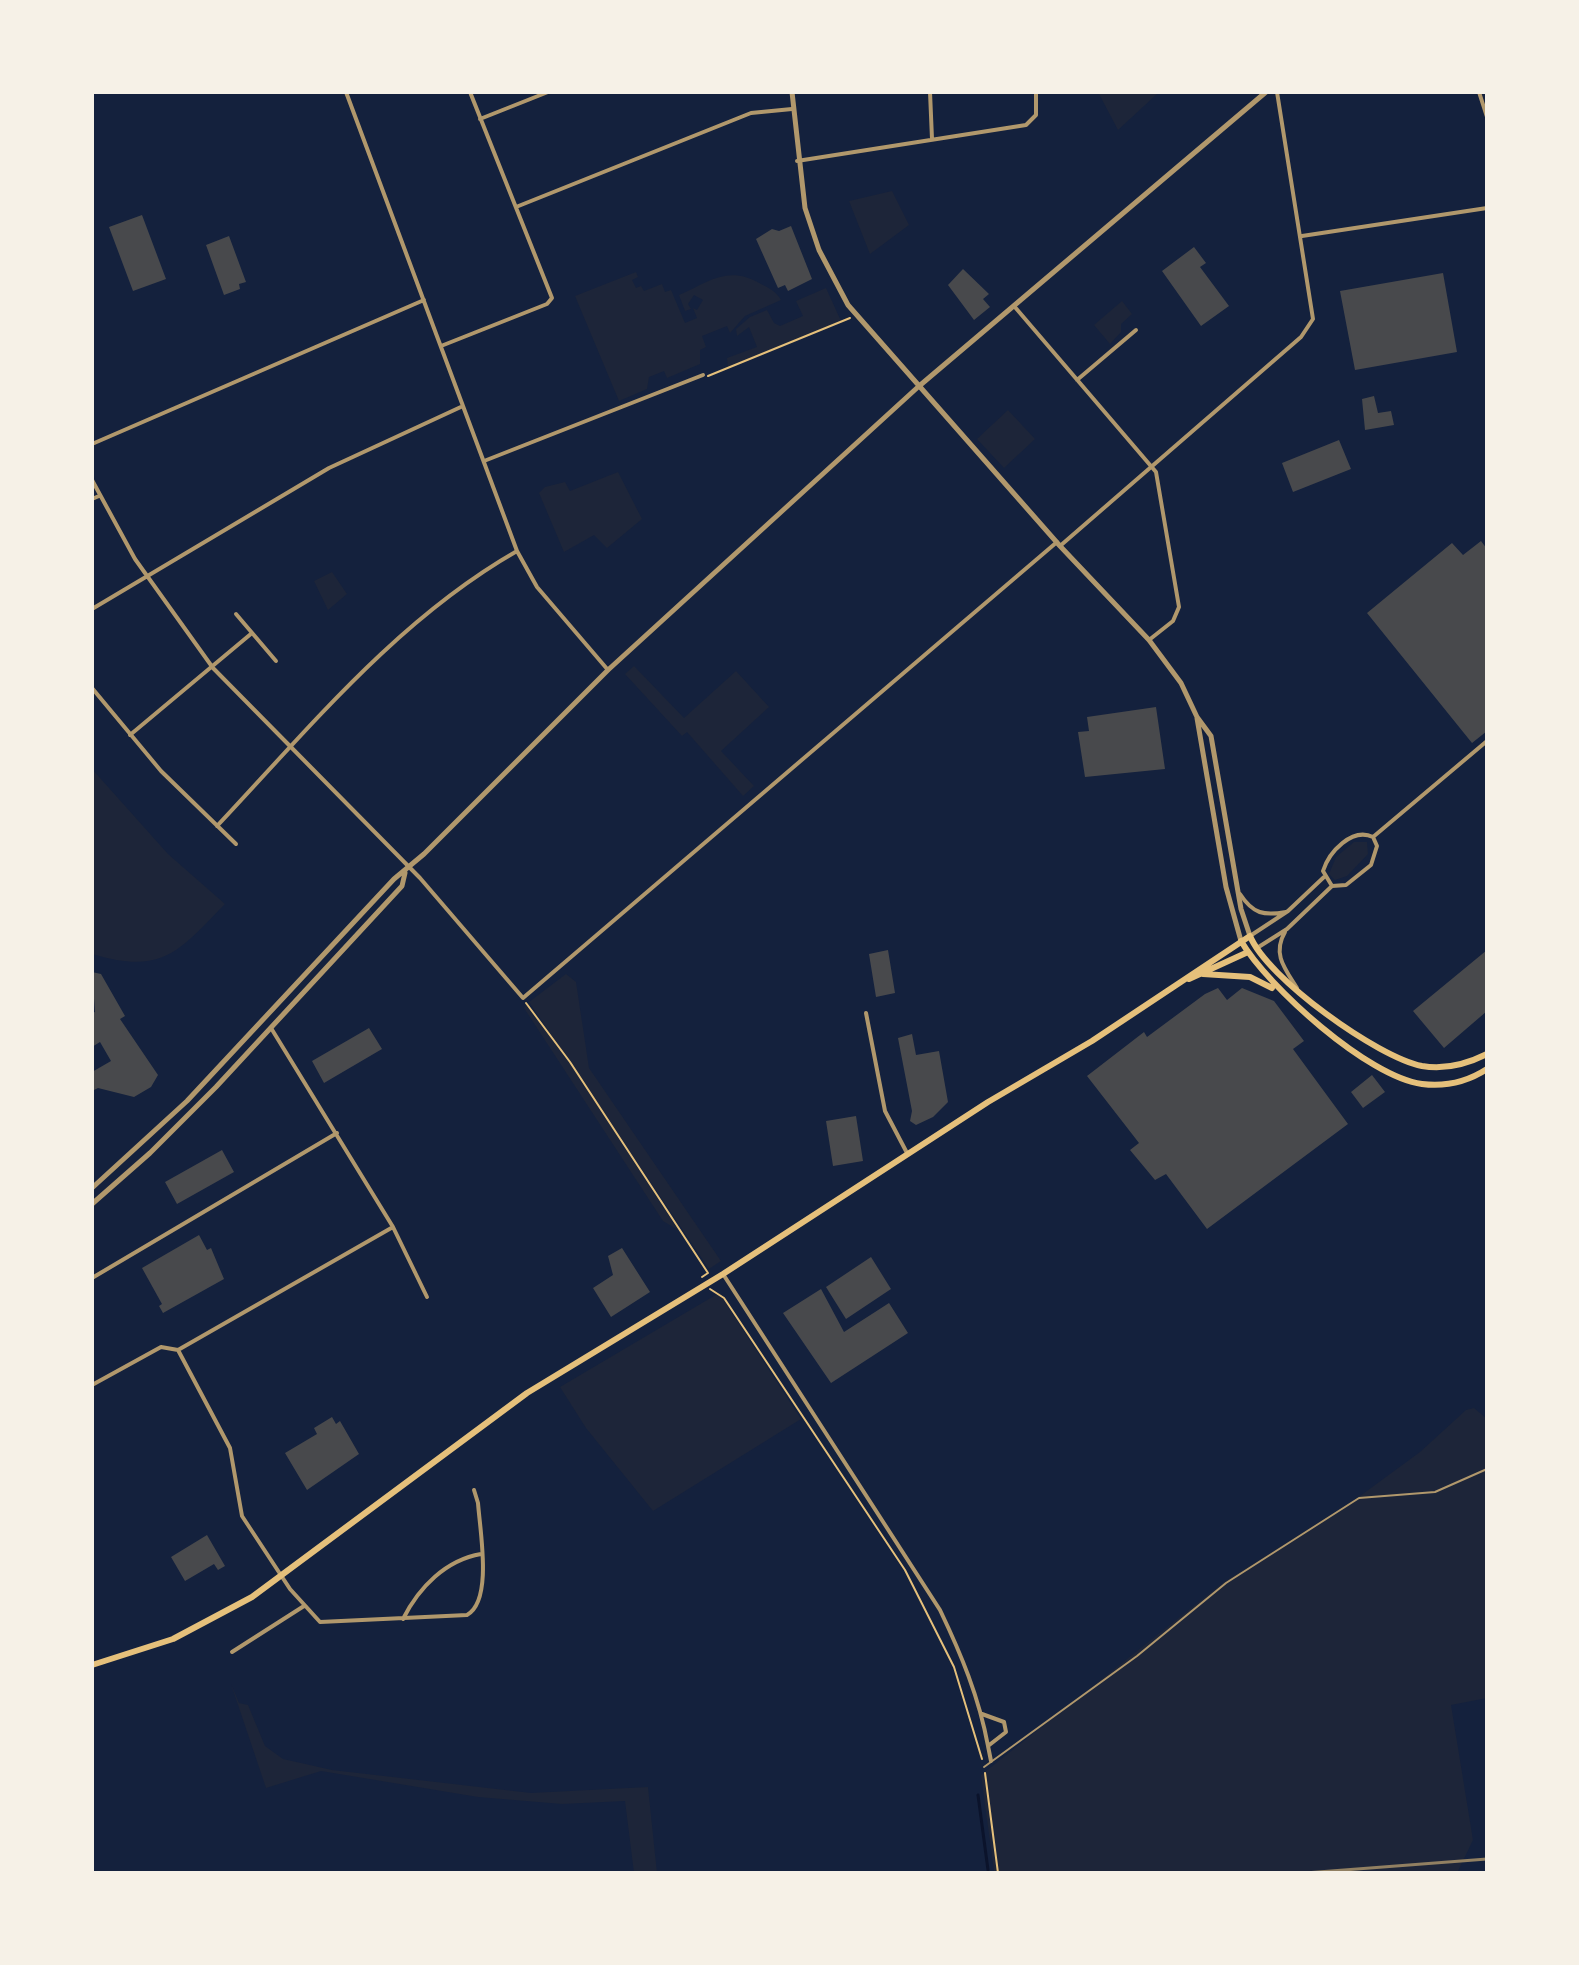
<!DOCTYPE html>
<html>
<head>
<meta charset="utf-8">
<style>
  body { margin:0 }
  #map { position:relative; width:1579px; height:1965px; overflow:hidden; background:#14213d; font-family:"Zilla Slab",serif }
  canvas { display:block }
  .frame { position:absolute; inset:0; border:94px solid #f6f1e7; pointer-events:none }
</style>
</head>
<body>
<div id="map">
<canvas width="1579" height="1965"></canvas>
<div class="frame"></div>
</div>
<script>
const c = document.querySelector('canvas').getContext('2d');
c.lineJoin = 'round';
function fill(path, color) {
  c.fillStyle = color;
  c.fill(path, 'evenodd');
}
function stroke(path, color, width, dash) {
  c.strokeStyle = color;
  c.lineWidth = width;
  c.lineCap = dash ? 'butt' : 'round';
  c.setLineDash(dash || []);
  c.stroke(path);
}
fill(new Path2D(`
  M1098 92H1157V94L1118 130Z
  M892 191 909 225 870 254 849 201Z
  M636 272 638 277 632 280 636 288 641 286 644 291 662 284 665 292 671 290 685 323 697 318 693 308 697 310 703 300 694 295 688 304 691 309 685 311 679 295C708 283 727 264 761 284 769 288 777 292 781 300L745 316 730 333 727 326 702 336 706 347 700 350V364L667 378 664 371 649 377 647 389 619 401 575 296Z
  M826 288 841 321 728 368 727 358 757 347 749 327 737 336 736 329 750 317 767 310 774 323 780 326 803 316 796 301Z
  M1122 301 1132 314 1121 324V332L1110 344 1094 325Z
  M1008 410 1035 439 1004 468 977 439Z
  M618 472 642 519 607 548 594 535 564 552 539 493 545 487 565 482 570 491Z
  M332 572 347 594 328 610 314 581Z
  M634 666 684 718 736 671 769 707 721 751 754 786 743 796 687 732 682 736 625 674Z
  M92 769 168 854 225 904C178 952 163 975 92 954Z
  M1354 842H1367L1368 854 1347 876 1335 880 1329 874 1336 857Z
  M566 974 576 982 589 1068 721 1261 709 1269 529 1002Z
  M526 1005 570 1063 678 1230 663 1221 524 1008Z
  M719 1293 801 1419 653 1511 586 1428 560 1387Z
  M1474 1408 1487 1419V1698L1451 1705 1473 1840 1457 1873H981L994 1871 981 1775 1224 1582 1356 1499 1420 1452 1466 1410Z
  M231 1684 239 1703 248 1705 265 1746 283 1759 332 1770 531 1793 648 1787 657 1873H634L625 1801 562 1804 478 1797 321 1771 266 1788Z`), '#1d2539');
stroke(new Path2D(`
  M978 1795 988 1870`), '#0b132b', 3);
fill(new Path2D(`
  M142 215 166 279 133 291 109 227Z
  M791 226 812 279 788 291 785 285 778 288 756 239 772 229 779 231Z
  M229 236 246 282 239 284 240 289 224 295 206 245Z
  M1194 247 1206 263 1200 267 1229 306 1201 326 1162 271Z
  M963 269 989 294 983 299 990 307 974 320 948 285Z
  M1443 273 1457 352 1355 370 1340 291Z
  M1374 396 1378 413 1391 411 1394 425 1365 430 1362 399Z
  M1339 440 1351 469 1293 492 1282 463Z
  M1481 541 1487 549V731L1472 743 1367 613 1452 543 1463 555Z
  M1156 707 1165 769 1085 777 1078 732 1089 731 1087 717Z
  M888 950 895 993 876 997 869 954Z
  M1487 950V1011L1444 1048 1413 1011Z
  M92 972 101 974 125 1016 120 1019 158 1075 151 1087 134 1097 98 1088 92 1091V1072L111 1061 100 1042 92 1047V1013L95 1012Z
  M1218 988 1227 1000 1242 988 1274 1001 1304 1041 1293 1049 1348 1124 1207 1229 1166 1174 1155 1180 1130 1150 1139 1143 1087 1076 1144 1032 1147 1037 1205 994Z
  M369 1028 382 1049 324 1083 312 1061Z
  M912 1034 916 1055 939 1051 948 1102 933 1117 916 1125 910 1121 912 1111 898 1038Z
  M1372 1075 1385 1092 1363 1108 1351 1092Z
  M856 1116 863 1161 833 1166 826 1121Z
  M222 1150 234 1172 177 1204 165 1182Z
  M199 1235 207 1250 211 1248 224 1279 163 1313 159 1306 162 1304 142 1268Z
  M622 1248 650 1292 611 1317 593 1288 613 1275 608 1256Z
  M871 1257 891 1289 846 1319 826 1287Z
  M821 1289 844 1332 889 1303 908 1333 831 1383 783 1313Z
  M332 1417 336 1424 340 1421 359 1454 307 1490 285 1453 317 1434 314 1428Z
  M207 1535 225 1566 218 1570 214 1564 185 1581 171 1557Z`), '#48494c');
stroke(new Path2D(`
  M708 376 850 318
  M526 1003 570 1062 708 1273 702 1277
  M710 1289 724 1298 905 1570 954 1667 982 1759
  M985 1773 998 1873`), '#e5c07b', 2);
stroke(new Path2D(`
  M984 1767 1137 1656 1226 1583 1359 1498 1435 1492 1487 1469`), '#b1986c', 2);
stroke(new Path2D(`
  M346 92 517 551 537 587 608 670
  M930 92 932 139
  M1479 92 1487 117
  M480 119 548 92
  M797 161 1026 125 1036 115V92
  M516 207 751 113 792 109
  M1302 236 1487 208
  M1014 306 1156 472 1179 607 1173 621 1149 640
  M441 346 547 304 552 298 470 92
  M1077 380 1136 330
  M92 444 424 300
  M484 461 703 375
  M92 480 135 559 213 668 420 878 523 998 1057 542
  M92 499 99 496
  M1060 546 1301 337 1313 319 1277 92
  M92 609 329 468 463 406
  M236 614 276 661
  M92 688 161 771 236 844
  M130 735 252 633
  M217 826C310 727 398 619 517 551
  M1373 837 1487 741
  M1240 894C1253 914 1264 916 1286 912
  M1285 932C1272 954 1285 969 1297 988
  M1250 936 1288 911 1324 877
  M1257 948 1287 929 1332 886 1346 885 1371 865 1377 846 1373 837C1352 827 1329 852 1323 871L1332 886
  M866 1013 885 1111 907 1153
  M271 1028 393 1227 427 1297
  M393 1227 178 1350 230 1448 242 1516 290 1589 320 1622 467 1615C493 1601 480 1531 478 1503L474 1490
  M723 1274 940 1610C961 1654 979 1697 988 1746L1006 1732 1004 1722 982 1714
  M92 1278 337 1133
  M92 1385 161 1347 178 1350
  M403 1619C419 1587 446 1560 481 1554
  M232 1652 304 1606
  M988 1746 991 1761`), '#b1986c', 4);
stroke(new Path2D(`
  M792 92 805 208 819 250 848 305 1060 546 1149 640 1181 683 1197 717 1211 736 1241 909 1250 936
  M1197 718 1226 887 1241 941
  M92 1188 187 1101 394 879 424 854 608 670 918 387 1266 92
  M92 1204 150 1153 216 1087 402 886 405 873`), '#b1986c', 5);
stroke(new Path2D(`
  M1241 941C1268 987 1368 1077 1422 1084 1446 1087 1467 1082 1487 1069
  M1203 974 1250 977 1272 988
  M1189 979 1248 952
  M92 1665 173 1639 252 1597 527 1393 723 1274 988 1102 1092 1041 1250 936C1267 978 1377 1057 1422 1066 1445 1070 1467 1064 1487 1054`), '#e5c07b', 6);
stroke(new Path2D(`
  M1305 1873 1487 1859`), '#918062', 3);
</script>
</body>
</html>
